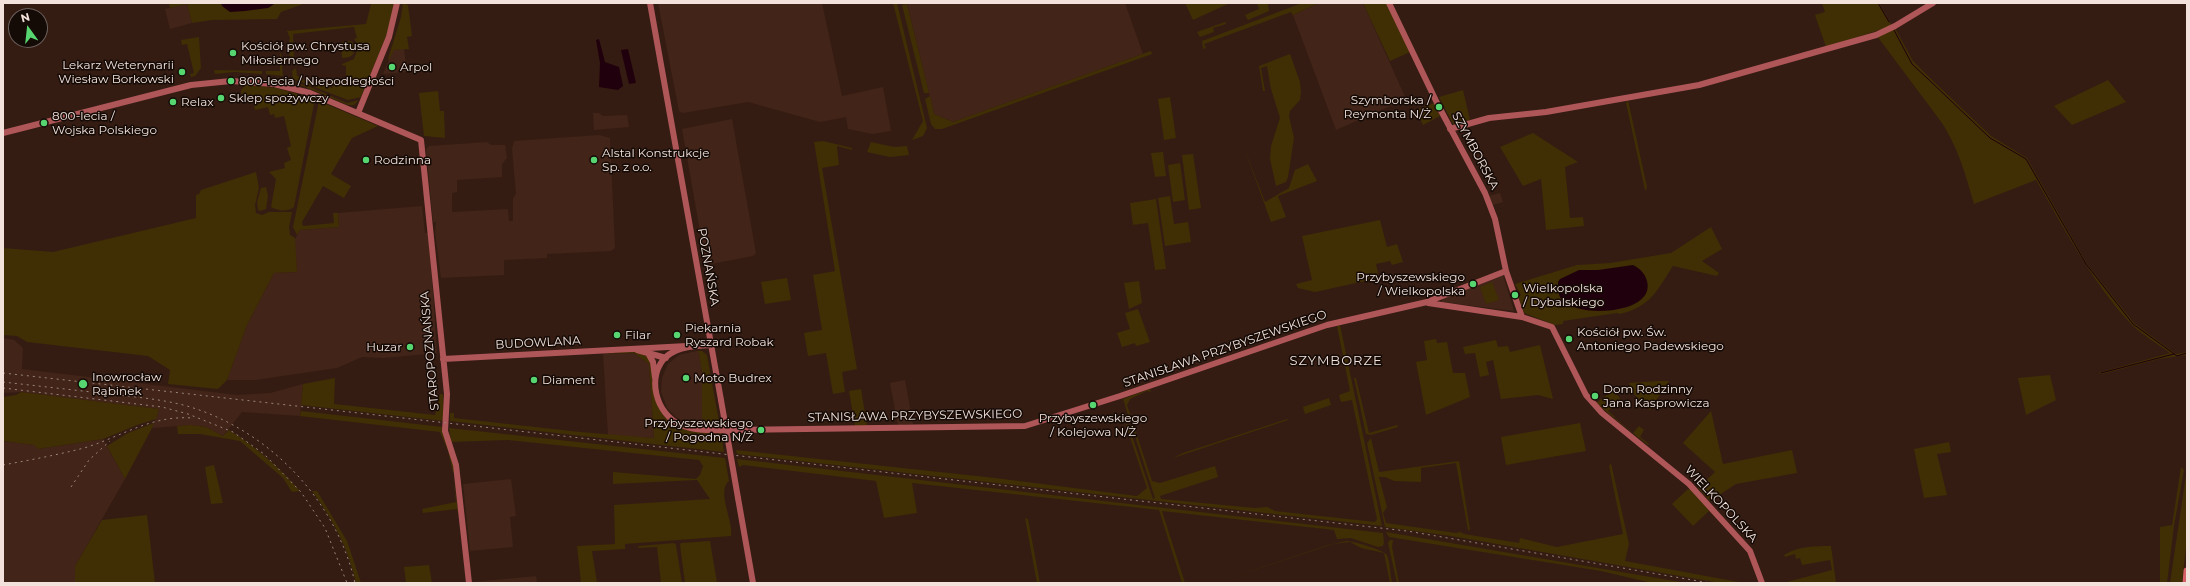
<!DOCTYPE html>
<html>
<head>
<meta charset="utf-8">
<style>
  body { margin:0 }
  #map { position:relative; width:2190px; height:586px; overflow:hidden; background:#341c13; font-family:Montserrat,sans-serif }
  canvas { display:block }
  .frame { position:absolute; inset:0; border:4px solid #f3e2dc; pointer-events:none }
  .north { position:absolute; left:8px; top:8px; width:40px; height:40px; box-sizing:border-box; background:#140a06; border:1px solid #6d605c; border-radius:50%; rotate:345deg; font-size:11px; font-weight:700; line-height:16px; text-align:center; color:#f3e2dc }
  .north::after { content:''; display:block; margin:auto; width:14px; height:18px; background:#57d570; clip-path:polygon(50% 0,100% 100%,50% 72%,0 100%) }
</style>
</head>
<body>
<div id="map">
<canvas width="2190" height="586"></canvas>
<div class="frame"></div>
<div class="north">N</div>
</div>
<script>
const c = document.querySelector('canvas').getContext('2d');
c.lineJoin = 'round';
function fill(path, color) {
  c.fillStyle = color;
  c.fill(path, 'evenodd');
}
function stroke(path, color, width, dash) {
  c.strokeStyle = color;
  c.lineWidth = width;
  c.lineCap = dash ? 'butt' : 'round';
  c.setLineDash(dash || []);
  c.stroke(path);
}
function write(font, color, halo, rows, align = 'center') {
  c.font = font + ' Montserrat,sans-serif';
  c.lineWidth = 3;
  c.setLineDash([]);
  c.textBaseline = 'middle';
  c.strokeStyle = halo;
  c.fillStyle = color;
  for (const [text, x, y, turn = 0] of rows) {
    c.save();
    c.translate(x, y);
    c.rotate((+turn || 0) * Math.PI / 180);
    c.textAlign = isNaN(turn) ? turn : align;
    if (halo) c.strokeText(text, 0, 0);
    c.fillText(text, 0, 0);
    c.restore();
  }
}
fill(new Path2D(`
  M658 3H822L842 96 883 87 891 131 872 134 848 129 846 117 820 122 748 102 683 113 679 111Z
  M907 3H1125L1143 54 953 122 934 114Z
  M1319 3H1363L1406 99 1336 130 1293 15Z
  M187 4 192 23 170 29 165 9Z
  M404 49 407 72 383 74 393 50Z
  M593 113H599L603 116 627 115 629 127 594 130Z
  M732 119 756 253 753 256 706 265 682 129Z
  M599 135 610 138 615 248 611 251 547 254V258L504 260V275L441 278 435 232 436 222H433L426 149 429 146 487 142 491 145H505L507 158 502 164V177L457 180V192L452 193V212L508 209 509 221H513V198L516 194 512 149 514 141Z
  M1500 193 1503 202 1493 205 1489 196Z
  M422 206 425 233H429L437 353 384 358 362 357 337 368 255 380H227L247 325 274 273 297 272 294 241 300 230 339 227 338 213Z
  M1503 275 1514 311 1442 302V299Z
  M3 338 14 340 23 348 22 369 237 395 270 393 303 384 300 416 242 412 223 436 206 427 191 425 152 428 159 409 21 392 3 393Z
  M697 351 699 352 702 372V426L687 423 676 417 667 408 661 392 662 378 668 364 679 355Z
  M634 353 649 364 654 438 608 435 603 354Z
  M905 380 913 424 898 425 890 383Z
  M103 439 125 479 75 566V583H3V441L34 445 38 449Z
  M511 479 516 516 510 517 513 547 470 551 463 484Z
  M536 576 537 583H474V582Z`), '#422418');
fill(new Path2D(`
  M169 3H306L281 12 277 19 212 20 192 23 187 4 170 8Z
  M395 3 388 32 361 97 348 100 293 79 292 71 296 68 297 76H301V79L332 88 334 85 336 87 343 83 342 80 346 79V66L342 65V64L354 59 359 46 354 39 357 38 354 27 293 34 294 61C287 56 288 46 290 38L287 31 366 24 371 4Z
  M403 3 408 5 412 36 407 37 409 49 394 50 389 60 388 59 401 17Z
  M893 3H897L927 128 923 136 912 140 923 121Z
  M1185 3H1230L1193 20Z
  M1257 3H1268L1269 11 1248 20 1245 15 1259 9Z
  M1302 3H1319L1293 15 1291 12 1204 44 1206 48 1203 49 1202 41Z
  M1363 3H1387L1410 52 1390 61Z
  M1822 3H1879L1892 26 1826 47 1815 15 1825 12Z
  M907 4 929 93H924L902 5Z
  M1225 22 1226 24 1213 28 1214 32 1200 37 1197 32Z
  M1895 28 1913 61 1929 77 1991 136 2027 158 2087 264 2134 323 2176 354 2187 352V355L2159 359 2102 374 2098 373 2170 353C2158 344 2144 336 2133 326 2094 286 2064 228 2036 180L1974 204C1965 173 1959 150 1942 123L1877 36Z
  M199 37 201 68 195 76 191 77 190 74 194 73 187 44 182 45 181 40Z
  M351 41 355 46C355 55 351 58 342 58L341 42Z
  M1151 51 1152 54 942 129H935L931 124 925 99 930 96 934 114 953 122Z
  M280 53 281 54 283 76 266 74V71H280Z
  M1290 54 1300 82 1301 93 1300 100 1290 111 1289 116 1294 138 1288 177 1286 182 1276 186 1270 159 1271 146 1280 118 1271 89 1267 66 1261 68 1265 91H1263L1259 66Z
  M214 70 262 71V74L234 72 215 74Z
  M2108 80 2126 102 2072 125 2054 106Z
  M291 81 308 86 347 103 359 100 354 105H348Z
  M246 85 276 88 315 99 294 207C288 212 278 211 271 207L276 179 269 172 285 168 284 163 291 160 287 148 291 146 284 116 275 118 274 114 270 115 268 107 255 110 253 101H246L245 94H241V90Z
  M1463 90 1470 120 1453 124 1439 97Z
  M438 91 440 111H444L445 138 424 136 419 93Z
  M1170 97 1176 138 1164 140 1158 99Z
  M1628 100 1647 187 1646 190H1645L1626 103Z
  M319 101 378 126 352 138 331 174 351 186 344 198 323 186 302 222 303 226 334 223 333 213H338L339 227 300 230 297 235 293 227Z
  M1434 103 1440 116 1423 125 1416 110Z
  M1533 133 1578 162 1565 167 1570 218 1583 217 1584 226 1546 230 1541 179 1523 186 1500 147Z
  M823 141 852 148V150L837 146 839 165 822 168 857 369 842 372 845 392 833 394 826 353 808 356 804 333 822 330 813 275 835 271 814 142Z
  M871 142 894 147 907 146 909 155 890 157 867 152Z
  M1243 145 1265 202 1289 188 1295 170 1308 164 1317 181 1278 196 1286 217 1271 222Z
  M1163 152 1166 176 1155 177 1151 153Z
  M1193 154 1201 208 1189 210 1182 155Z
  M1180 163 1185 200 1173 202 1168 165Z
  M256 172 259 188 255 205 256 213 262 215 269 212H292L289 227 290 235 295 238 297 272 274 273 247 325 227 380 218 389 168 384 170 370 148 356 27 342 17 336 3 335V248L53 252 196 218V195L199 194 201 190Z
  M266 187 268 196 266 209 260 211 258 210 257 202 261 188Z
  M1170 196 1174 224 1188 222 1191 242 1165 246 1158 198Z
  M1156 199 1166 269 1155 270 1148 223 1133 225 1130 203Z
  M1380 220 1387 247 1397 244 1403 262 1392 265 1390 261 1376 264 1379 278 1315 292 1298 288 1296 284 1312 280 1302 236Z
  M1711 227 1722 249 1702 261 1719 273 1717 276 1673 266C1657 291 1650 307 1620 314L1617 313 1563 321V324L1555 325 1524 313 1518 296 1521 295 1515 284 1577 265 1610 263 1671 253Z
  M787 278 791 300 765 304 761 282Z
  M1139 281 1142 303 1129 309 1124 283Z
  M1492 282 1499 300 1486 304 1480 287Z
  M1138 309 1150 342 1136 346 1135 343 1122 347 1117 333 1130 329 1125 313Z
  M1340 325 1382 526 737 454 736 450 995 478 1137 496 1147 488 1126 425 1128 424 1153 499 1155 498 1123 399 1150 389 1151 392 1147 391 1130 399 1127 405 1152 481 1160 483 1215 466 1218 477 1160 496 1161 499 1255 508 1267 507 1275 511 1375 522 1377 519 1352 400 1341 402 1339 395 1350 391 1337 326Z
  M1436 339 1437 343 1447 342 1453 373H1465L1470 397 1426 415 1416 362 1427 360 1424 341Z
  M1496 340 1498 347 1508 346 1510 352 1540 345 1553 399 1538 395 1501 399 1493 360 1486 362 1489 375 1480 377 1475 353 1465 354 1463 347Z
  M633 351C638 353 644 354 648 357 652 362 652 368 653 375 655 397 657 419 681 428 693 433 708 432 721 433L724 452 450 421V413H454V418L580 432 654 438 649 364 634 353 603 354Z
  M697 351H702L707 355 720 427 702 426V372L699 353Z
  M2050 375 2056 400 2026 415 2018 378Z
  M335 378 334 404 435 415 440 394H443L444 421 301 405 303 384Z
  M1354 378H1356L1369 433 1397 425 1398 427 1371 435 1366 434Z
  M1658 381H1669L1650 410 1632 392 1629 383Z
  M861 389 867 426H855L849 391Z
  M1614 390 1621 400 1608 411 1615 417 1614 418 1596 403Z
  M21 392 159 409 156 419 137 425 103 439 38 449 34 445 3 441V397L16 395Z
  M1329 398 1331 405 1305 414 1303 407Z
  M301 411 443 427 455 470 453 473 448 451 440 432 300 416Z
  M1711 411 1723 464 1792 450 1797 473 1736 484 1710 501 1698 488 1715 472 1683 443Z
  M1615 418 1633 433 1639 426 1644 430 1640 437 1649 444 1648 445 1615 419Z
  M1287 419 1288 420 1173 458 1183 453Z
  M154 423 152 428 125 479 107 446 128 433Z
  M1580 423 1586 451 1506 465 1501 437Z
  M191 425 206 427 223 436 229 430C256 447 279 467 300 491L292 492 283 478 240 441 200 434H178L177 426Z
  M449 428 725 458 729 481C716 491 734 522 731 536L625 544V549L592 551 597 583H581L577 546 615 544 614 505 710 499 697 480 613 484V472L696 479 700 475 703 466 699 460 508 440 451 442Z
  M1371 438 1379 472 1459 461 1470 530H1468L1456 463 1421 468V482L1394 481 1385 477H1379L1387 507 1383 513 1386 523 1456 533 1460 532 1464 534 1519 543 1520 538 1557 547 1623 534 1609 466 1611 463 1629 544 1625 561 1744 583H1720L1451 536 1385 527 1367 443Z
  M1949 442 1951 452 1937 454 1947 495 1924 498 1914 449Z
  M737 459 1383 533 1384 542 1383 546 1378 547 1351 538 1337 539 1334 530 1162 511 1185 583H1182L1159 510 912 483 917 513 884 518 876 481 743 465 739 467Z
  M214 465 223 503 211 504 205 467Z
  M2181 467 2184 470 2174 526 2167 583H2160V527L2172 525Z
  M2187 468V539L2182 583H2170Z
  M453 475 459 518 457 509 423 513 422 509 456 502Z
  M1688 489 1691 490 1719 521 1709 511 1693 526 1672 504Z
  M312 491H317L347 541 361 583H356C349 550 333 519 312 491Z
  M147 515 155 583H75V566L102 520Z
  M1025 518 1028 519 1040 583H1037Z
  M1386 532 1686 583H1652L1601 571 1389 537Z
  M1390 540H1393L1392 547 1399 583H1397L1388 543Z
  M710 541 717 583H685L680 545 681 543Z
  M1346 541C1353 541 1384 550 1387 555 1390 563 1390 574 1392 583H1390L1384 553 1361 548 1350 542 1333 544 1215 583 1328 545Z
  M674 543 676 545 682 583H661L657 547 638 548 639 546Z
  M1831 546 1836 583H1783L1832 570 1830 560 1802 565 1800 558 1796 559 1795 554 1785 557 1784 555C1799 546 1814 546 1831 546Z
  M429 565 432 583H406L404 567Z`), '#402e04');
fill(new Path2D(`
  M221 3H276L268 8 245 11 230 12 222 6Z
  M599 39 605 62 619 67 623 86 618 90 599 87 600 63 596 40Z
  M628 49 636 83 629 84 621 50Z
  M1633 265C1641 269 1645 274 1647 281 1656 315 1576 318 1562 300 1558 296 1558 288 1558 282L1560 279 1579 270H1598Z`), '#20000c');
stroke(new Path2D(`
  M1878 3 1889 22
  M1894 30 1912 64 1927 78 1990 138 2026 159 2086 264 2133 324 2177 356 2187 353
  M2101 373 2174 354`), '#20000c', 1);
stroke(new Path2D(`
  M650 3 721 400
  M1389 3 1439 107 1485 193 1495 219 1506 271 1522 317
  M358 113 389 37 397 3
  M1450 129 1489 118 1546 112 1699 85 1876 35 1895 26 1933 3
  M3 133 191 85 231 81 274 84 310 93 421 140 447 394 445 431 456 465 469 583
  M1428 303 1522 317 1552 327 1586 395 1602 413 1689 484 1750 551 1762 583
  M711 345C696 346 680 346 667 356 645 375 656 415 681 425 697 432 716 430 732 430L1025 426 1120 396 1327 325 1427 302 1506 271
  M637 350 666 358
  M648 353 653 362 655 378
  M443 359 687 346
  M738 498 753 583`), '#af5659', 6);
stroke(new Path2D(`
  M2186 583 2187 571`), '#d56267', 7);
stroke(new Path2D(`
  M3 373 1407 531 1710 583
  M3 382C38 386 74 390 109 394 135 397 161 399 187 406 269 430 336 500 355 583
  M3 388 162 407 188 414 233 432 264 454 301 492 325 528 347 583
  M3 465C30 460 57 455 84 448 121 437 151 415 192 418
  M71 487 89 460 110 441`), '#99857d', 1, [2, 4]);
stroke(new Path2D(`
  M721 400 738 498`), '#af5659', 6);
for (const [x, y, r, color] of [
  [233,53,4,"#57d570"],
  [392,67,4,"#57d570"],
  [182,72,4,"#57d570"],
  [231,81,4,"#57d570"],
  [221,98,4,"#57d570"],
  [173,102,4,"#57d570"],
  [1439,107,4,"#57d570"],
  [44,123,4,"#57d570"],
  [366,160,4,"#57d570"],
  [594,160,4,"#57d570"],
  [1473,284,4,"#57d570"],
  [1515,295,4,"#57d570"],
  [617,335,4,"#57d570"],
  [677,335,4,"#57d570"],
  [1569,339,4,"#57d570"],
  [410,347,4,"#57d570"],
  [686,378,4,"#57d570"],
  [534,380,4,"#57d570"],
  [83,384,5,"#57d570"],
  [1595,396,4,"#57d570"],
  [1093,405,4,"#57d570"],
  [761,430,4,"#57d570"]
]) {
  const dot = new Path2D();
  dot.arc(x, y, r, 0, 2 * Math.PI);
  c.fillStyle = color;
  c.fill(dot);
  stroke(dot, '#140a06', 1.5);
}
write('12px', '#f3e2dc', '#140a06', [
  ["Kościół pw. Chrystusa",241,46],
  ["Miłosiernego",241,60],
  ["Lekarz Weterynarii",174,65,"right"],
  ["Wiesław Borkowski",174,79,"right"],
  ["Arpol",400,67],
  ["800-lecia / Niepodległości",239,81],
  ["Sklep spożywczy",229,98],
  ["Szymborska /",1431,100,"right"],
  ["Reymonta N/Ż",1431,114,"right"],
  ["Relax",181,102],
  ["800-lecia /",52,116],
  ["Wojska Polskiego",52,130],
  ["Alstal Konstrukcje",602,153],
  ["Sp. z o.o.",602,167],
  ["Rodzinna",374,160],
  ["Przybyszewskiego",1465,277,"right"],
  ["/ Wielkopolska",1465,291,"right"],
  ["Wielkopolska",1523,288],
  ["/ Dybalskiego",1523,302],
  ["Piekarnia",685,328],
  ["Ryszard Robak",685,342],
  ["Kościół pw. Św.",1577,332],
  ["Antoniego Padewskiego",1577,346],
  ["Filar",625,335],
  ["Huzar",402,347,"right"],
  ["Inowrocław",92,377],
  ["Rąbinek",92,391],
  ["Moto Budrex",694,378],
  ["Diament",542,380],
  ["Dom Rodzinny",1603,389],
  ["Jana Kasprowicza",1603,403],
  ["Przybyszewskiego",1093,418,"center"],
  ["/ Kolejowa N/Ż",1093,432,"center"],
  ["Przybyszewskiego",753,423,"right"],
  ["/ Pogodna N/Ż",753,437,"right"]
], 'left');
write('12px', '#f3e2dc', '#140a06', [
  ["SZYMBORSKA",1475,151,62],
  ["POZNAŃSKA",708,267,80],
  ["BUDOWLANA",538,343,-3],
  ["STANISŁAWA PRZYBYSZEWSKIEGO",1225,349,-19],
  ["STAROPOZNAŃSKA",430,351,-95],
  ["STANISŁAWA PRZYBYSZEWSKIEGO",915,416,-1],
  ["WIELKOPOLSKA",1721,504,47]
]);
c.letterSpacing = '1px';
write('13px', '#f3e2dc', '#140a06', [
  ["SZYMBORZE",1336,361]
]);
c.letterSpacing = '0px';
</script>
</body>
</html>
